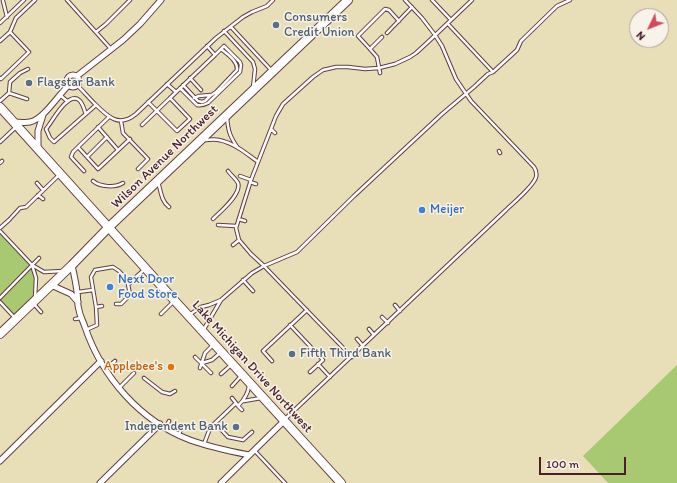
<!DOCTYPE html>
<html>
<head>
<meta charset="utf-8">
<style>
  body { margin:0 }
  #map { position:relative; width:677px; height:483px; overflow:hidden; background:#e8dfb9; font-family:Itim,sans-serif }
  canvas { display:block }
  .north { position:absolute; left:629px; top:8px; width:40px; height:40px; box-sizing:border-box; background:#f7f3e8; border:1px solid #b29e9c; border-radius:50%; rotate:227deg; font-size:11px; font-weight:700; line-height:16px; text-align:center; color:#4a1f2b }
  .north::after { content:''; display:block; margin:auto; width:14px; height:18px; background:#d1495b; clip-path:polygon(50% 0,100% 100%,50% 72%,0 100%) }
  .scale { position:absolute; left:539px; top:457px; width:87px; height:18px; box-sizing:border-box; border:2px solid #4a1f2b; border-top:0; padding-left:5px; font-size:12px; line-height:14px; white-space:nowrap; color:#4a1f2b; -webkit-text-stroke:3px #f7f3e8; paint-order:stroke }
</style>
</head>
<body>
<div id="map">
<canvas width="677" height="483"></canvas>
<div class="north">N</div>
<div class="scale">100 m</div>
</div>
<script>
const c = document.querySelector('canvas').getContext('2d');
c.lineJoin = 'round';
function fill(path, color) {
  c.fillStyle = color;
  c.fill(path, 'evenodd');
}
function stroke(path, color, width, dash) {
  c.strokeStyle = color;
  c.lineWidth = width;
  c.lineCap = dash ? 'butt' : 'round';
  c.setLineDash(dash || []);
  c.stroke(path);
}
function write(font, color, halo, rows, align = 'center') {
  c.font = font + ' Itim,sans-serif';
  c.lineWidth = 3;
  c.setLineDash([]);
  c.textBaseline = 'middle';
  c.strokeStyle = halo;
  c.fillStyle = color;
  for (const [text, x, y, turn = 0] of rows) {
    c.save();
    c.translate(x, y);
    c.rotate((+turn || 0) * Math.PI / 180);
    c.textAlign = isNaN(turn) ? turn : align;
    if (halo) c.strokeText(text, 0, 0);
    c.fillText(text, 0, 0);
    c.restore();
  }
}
fill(new Path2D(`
  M0 231 32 265 36 278 34 300 15 319 0 302Z
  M677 365V483H608L583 456Z`), '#a8c971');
const service = new Path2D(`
  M67 0 111 49
  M432 0 451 20
  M472 0 428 42 416 53 410 57 395 64 379 68 365 69 348 67H336L323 70 313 77 283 104 276 116 251 180 236 228 239 240 251 254 264 266 297 252 354 196 442 114 474 87 488 74 493 72 517 50 521 41 557 6 570 0
  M3 1 7 17
  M0 23 24 0
  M448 24 493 72
  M231 27 272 71
  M224 31 253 62 255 69 253 88
  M96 32 106 24 130 0
  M387 33 412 7
  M0 41 10 32 16 18 35 0
  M370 49 358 36 385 9 389 10 399 21
  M380 73 377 57 370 49 382 37
  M0 78 1 79 29 52 10 32
  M190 78 201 90
  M167 84 176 92
  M77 85C83 91 89 98 95 104 108 117 119 128 136 114L216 38 243 17 252 12 267 6 273 0
  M183 85 198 101 202 102 205 101 210 96 216 92 237 70C238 61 227 54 221 49
  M180 88 197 105C201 106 204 105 208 103L240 72 241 65 240 62 224 46 215 55
  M9 93 10 82 20 73 28 69
  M60 95 67 101
  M170 98 215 55 207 46
  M194 98 199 96 210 95
  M0 101 9 93 27 99
  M86 114C84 110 83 103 79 100 68 91 52 122 46 129L50 138 54 142 96 105
  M109 117 78 147 98 169 130 139
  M227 117C228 131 230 137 238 148
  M121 121 123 133 148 159 138 169
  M142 125 170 98 190 119 177 131 148 102
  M98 127 118 150
  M271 129 275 133
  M204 140C209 140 214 139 219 140 234 143 246 153 258 162
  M0 142 17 126
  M78 147 73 152 71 157 84 171
  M499 151 500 153
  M87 157 107 137
  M0 163 2 161
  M240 176 251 180
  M93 181C100 187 115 188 123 183
  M158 182C161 191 161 201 169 207
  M250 182 256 184
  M37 183 43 190
  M38 195 43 199
  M213 219C220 212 242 194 238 183 236 179 231 175 228 171
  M239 219 245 221
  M218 225 236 226
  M0 228 9 220 20 208 26 207 60 174
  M0 231 32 265
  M233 245 239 240
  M243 280 253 291
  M78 292 93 290
  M0 298 39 258
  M35 298 36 278 32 265 44 272 63 271
  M0 302 15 318
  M33 303 41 312
  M116 304H121L130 295 128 284 145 269
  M395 305 400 311
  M96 307 91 277 95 270 113 267 119 271 130 283
  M161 314 174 301
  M189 315 201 307 209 305 221 300
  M382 317 388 323
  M75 319 81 318
  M290 325 323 360 310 372
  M204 329 221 300 252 273 264 266 352 357
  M369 329 374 335
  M86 330 97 325 96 307 102 306
  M357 339 363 346
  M195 357 211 373
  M272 361 263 351 307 310
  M202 363 212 360 220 353
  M318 364 330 377
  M200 368 205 353 213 345
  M105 369 115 361
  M221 374 231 365
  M144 378 162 392 170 394 175 391
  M232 386 241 376
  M119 388 134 373
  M232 398 236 403
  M244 401 261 398
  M238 406 242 410
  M284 420 506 210C513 203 534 186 536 177 537 173 536 170 534 167L471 101 456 79 442 46 435 35 422 18 405 0
  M215 423 228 437 243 440 252 432
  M166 427 169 421
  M179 434 181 429
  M204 444 209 431 213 425 236 403 238 406C244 400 248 394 249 386
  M254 450 285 483`);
const minor = new Path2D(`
  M67 81a6 6 0 1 1 12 0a6 6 0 1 1-12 0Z
  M77 76 123 40 140 24 161 0
  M14 122C19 122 25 123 30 122 44 119 58 95 69 85
  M38 149V131L43 115
  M72 265C74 274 76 283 77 292 78 298 77 304 79 310 80 316 83 321 85 327 102 377 140 421 190 440 209 447 229 451 249 455
  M51 285 71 294 78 302
  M0 461 101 361
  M100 483 160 424
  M221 483 284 421`);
const primary = new Path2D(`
  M0 334 72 265 109 227 348 0`);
const trunk = new Path2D(`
  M0 107 175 301 341 483`);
stroke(service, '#623c40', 4.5);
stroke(minor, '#623c40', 7);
stroke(primary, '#623c40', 10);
stroke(trunk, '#623c40', 10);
stroke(service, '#fff', 2.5);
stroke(minor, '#fff', 5);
stroke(primary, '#fff', 8);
stroke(trunk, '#fff', 8);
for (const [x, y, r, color] of [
  [276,25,4,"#5c6f8a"],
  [29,83,4,"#5c6f8a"],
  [422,210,4,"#3f7fe0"],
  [110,287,4,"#3f7fe0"],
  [292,354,4,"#5c6f8a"],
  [171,367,4,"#e8710a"],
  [236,427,4,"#5c6f8a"]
]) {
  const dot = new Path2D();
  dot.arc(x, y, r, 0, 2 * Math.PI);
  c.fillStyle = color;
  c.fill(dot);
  stroke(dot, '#f7f3e8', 1.5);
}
write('13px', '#4e5e75', '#f7f3e8', [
  ["Consumers",284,18],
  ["Credit Union",284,33],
  ["Flagstar Bank",37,83],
  ["Fifth Third Bank",300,354],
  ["Independent Bank",228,427,"right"]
], 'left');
write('13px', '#4a1f2b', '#f7f3e8', [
  ["Wilson Avenue Northwest",165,157,-44],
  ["Lake Michigan Drive Northwest",252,367,48]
]);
write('13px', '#366cbe', '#f7f3e8', [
  ["Meijer",430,210],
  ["Next Door",118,280],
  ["Food Store",118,295]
], 'left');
write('13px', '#c56008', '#f7f3e8', [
  ["Applebee's",163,367]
], 'right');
</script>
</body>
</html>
